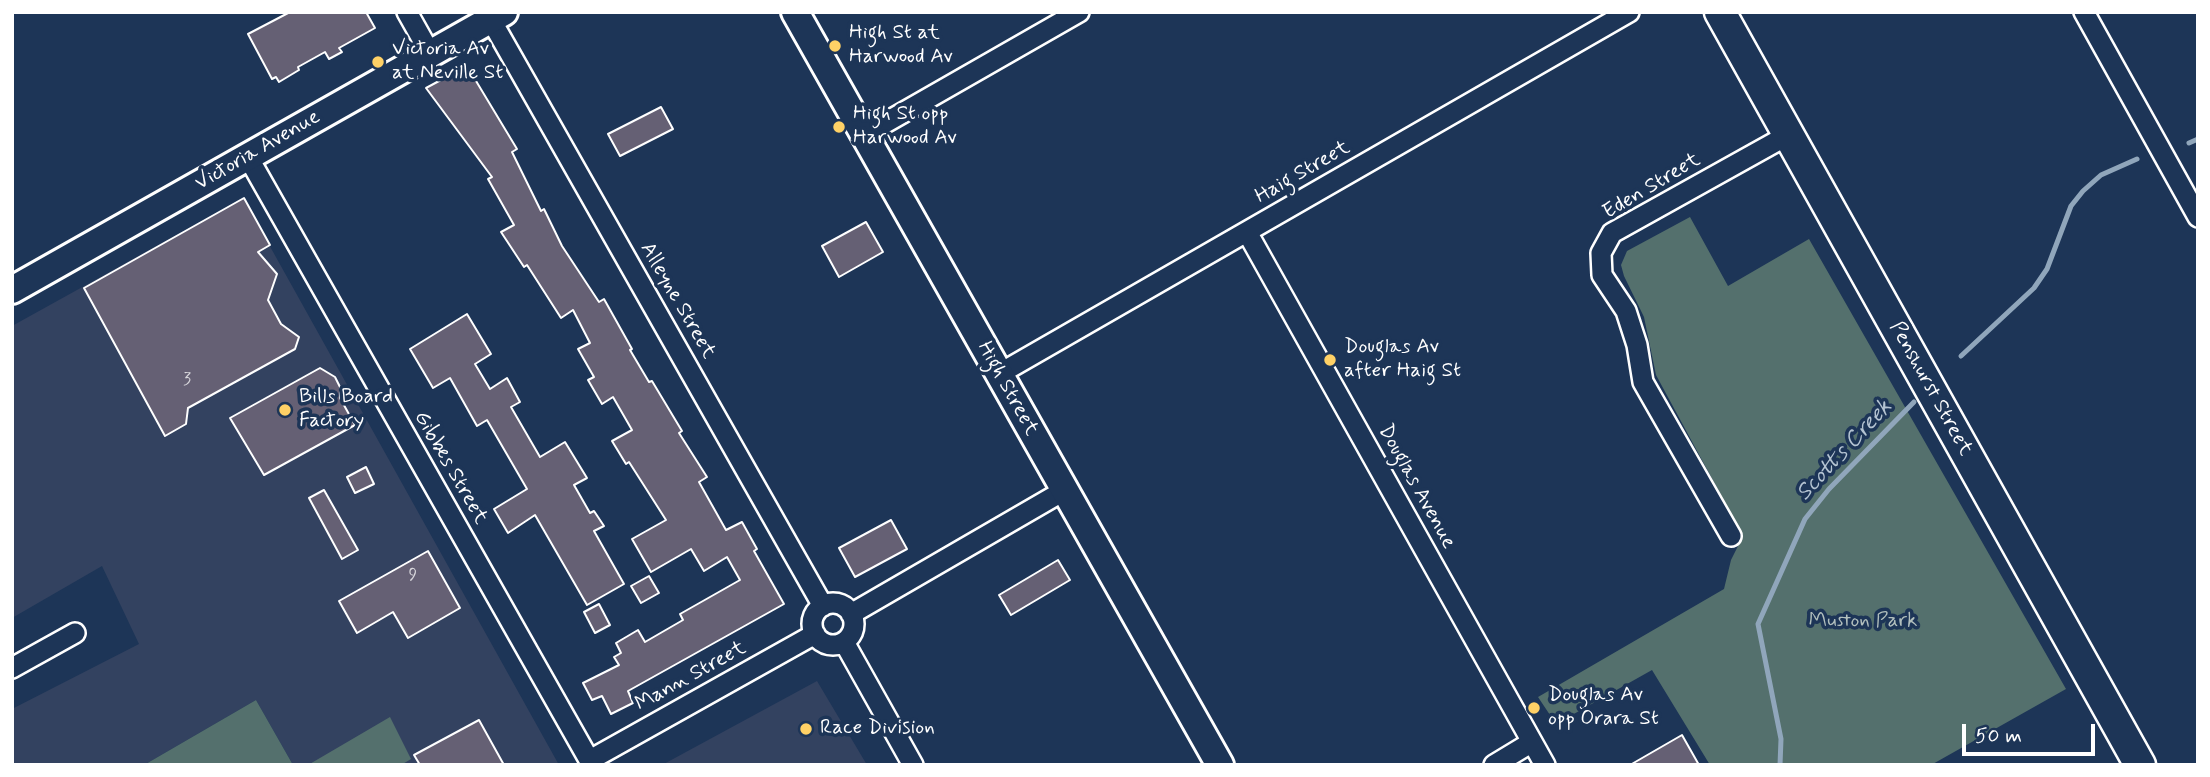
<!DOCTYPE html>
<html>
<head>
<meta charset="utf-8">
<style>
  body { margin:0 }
  #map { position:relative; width:2210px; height:777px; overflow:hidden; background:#1d3557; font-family:Mynerve,sans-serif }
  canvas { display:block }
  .frame { position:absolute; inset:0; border:14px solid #fff; pointer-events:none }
  .scale { position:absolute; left:1962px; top:724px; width:133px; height:32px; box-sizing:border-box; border:4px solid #fff; border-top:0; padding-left:9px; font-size:21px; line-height:24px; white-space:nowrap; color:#fff; -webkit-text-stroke:5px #1d3557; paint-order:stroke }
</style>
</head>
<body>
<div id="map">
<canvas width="2210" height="777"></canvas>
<div class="frame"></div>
<div class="scale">50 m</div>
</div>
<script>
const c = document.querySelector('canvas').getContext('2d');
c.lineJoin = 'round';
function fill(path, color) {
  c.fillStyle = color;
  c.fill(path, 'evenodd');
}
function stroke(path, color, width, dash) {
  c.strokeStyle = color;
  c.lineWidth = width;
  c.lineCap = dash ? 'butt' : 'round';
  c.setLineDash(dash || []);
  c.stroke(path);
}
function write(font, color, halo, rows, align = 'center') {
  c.font = font + ' Mynerve,sans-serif';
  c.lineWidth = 7;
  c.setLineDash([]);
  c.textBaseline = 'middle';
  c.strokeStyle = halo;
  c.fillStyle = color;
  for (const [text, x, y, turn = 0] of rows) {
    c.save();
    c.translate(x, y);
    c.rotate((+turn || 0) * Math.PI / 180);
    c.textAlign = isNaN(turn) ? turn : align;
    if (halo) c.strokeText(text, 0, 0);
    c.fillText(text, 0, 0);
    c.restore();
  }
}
fill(new Path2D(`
  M243 198 559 765H293L256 700 144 765H12V709L139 644 102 566 12 618V326Z
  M817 681 867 765H662Z`), '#334260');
fill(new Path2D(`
  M1690 217 1728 286 1809 239 2066 689 1931 765H1710L1652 670 1556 724 1538 697 1724 589 1731 560 1743 536 1656 375 1644 317 1624 276 1621 265 1627 251Z
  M256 700 293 765H144Z
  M390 717 411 759 401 765H308Z`), '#54706d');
stroke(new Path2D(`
  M2189 143 2198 139
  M1961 356 2034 288 2047 269 2071 206 2083 191 2101 175 2137 159
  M1780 765 1781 739 1758 624 1805 519 1829 489 1914 402`), '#90a6bb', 5);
const building = new Path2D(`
  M290 12H366L375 28 339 48 342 52 329 59 325 52 298 67 299 70 279 82 276 77 272 79 248 34Z
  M467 66 517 149 512 152 541 211 544 209 562 246 599 302 604 299 632 349 630 350 649 382 652 381 682 431 679 433 707 477 699 482 726 530 742 522 757 549 754 551 784 604 628 691 633 703 611 714 602 696 592 700 583 683 619 665 614 657 621 653 616 643 638 630 645 642 683 620 680 614 740 580 727 557 704 571 691 549 651 572 632 539 666 520 629 462 626 464 612 441 632 430 613 397 602 404 588 380 594 377 578 349 590 343 573 310 561 318 527 265 524 267 501 232 514 225 488 179 492 177 426 88Z
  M661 107 673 129 620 156 608 134Z
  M244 198 270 245 258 252 277 274 268 300 281 324 299 337 295 349 188 408 186 424 165 436 84 288Z
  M866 222 883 252 839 277 822 246Z
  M467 314 491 354 475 364 490 389 507 378 520 402 511 407 540 457 565 442 587 478 574 485 590 513 594 511 604 526 594 531 624 584 587 605 535 515 508 533 494 509 527 489 487 420 477 426 450 378 433 388 410 349Z
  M320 368 335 377 340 387V398L355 425 264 475 230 418Z
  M366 467 374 484 355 493 347 477Z
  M324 490 358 550 342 559 309 498Z
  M891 520 907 549 855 577 839 548Z
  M428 551 460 608 408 638 393 612 357 633 339 601Z
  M1058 560 1070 580 1011 615 999 595Z
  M649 576 659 593 641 603 631 586Z
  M599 604 610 625 595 633 584 612Z
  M479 720 504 765H420L414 755Z
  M1682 735 1699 765H1630Z`);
fill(building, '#656074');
stroke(building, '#fff', 2);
const street = new Path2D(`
  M407 12 430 53
  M2084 12 2198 217
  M491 20 823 606
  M864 135 1079 12
  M248 157 592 765
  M1247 232 1545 765
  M999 374 1629 12
  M1731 536 1643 382 1637 345 1626 311 1602 275 1601 253 1612 233 1788 135
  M812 624a21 21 0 1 1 42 0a21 21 0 1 1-42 0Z
  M851 614 1065 490
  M844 642 913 765
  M12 668 75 633
  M590 760 815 634
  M1494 765 1532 742`);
const secondary = new Path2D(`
  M795 12 1220 765
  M12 290 504 12`);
const primary = new Path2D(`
  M1720 12 2140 765`);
stroke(street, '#fff', 24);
stroke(secondary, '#fff', 32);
stroke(primary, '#fff', 35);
stroke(street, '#1d3557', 19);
stroke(secondary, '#1d3557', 26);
stroke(primary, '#1d3557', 30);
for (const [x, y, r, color] of [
  [835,46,7,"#ffd166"],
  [378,62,7,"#ffd166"],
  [839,127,7,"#ffd166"],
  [1330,360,7,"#ffd166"],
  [285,410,7,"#ffd166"],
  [1534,708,7,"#ffd166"],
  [806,729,7,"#ffd166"]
]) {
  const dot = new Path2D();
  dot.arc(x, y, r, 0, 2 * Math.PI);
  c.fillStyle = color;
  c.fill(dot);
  stroke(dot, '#1d3557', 2.5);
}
write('18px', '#d8d7dc', null, [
  ["3",187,380],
  ["9",413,576]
]);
write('21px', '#fff', '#1d3557', [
  ["High St at",849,34],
  ["Harwood Av",849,58],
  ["Victoria Av",392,50],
  ["at Neville St",392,74],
  ["High St opp",853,115],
  ["Harwood Av",853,139],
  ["Douglas Av",1344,348],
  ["after Haig St",1344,372],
  ["Bills Board",299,398],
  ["Factory",299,422],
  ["Douglas Av",1548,696],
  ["opp Orara St",1548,720],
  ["Race Division",820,729]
], 'left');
write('21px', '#fff', '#1d3557', [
  ["Victoria Avenue",258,151,-30],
  ["Haig Street",1303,173,-30],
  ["Eden Street",1652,187,-31],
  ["Alleyne Street",677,301,60],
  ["High Street",1007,389,61],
  ["Penshurst Street",1930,389,61],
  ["Gibbes Street",450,468,60],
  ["Douglas Avenue",1416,487,61],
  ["Mann Street",691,677,-29]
]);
write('21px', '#b2bfbd', '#1d3557', [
  ["Muston Park",1863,622]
]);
write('italic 23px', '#b5c4d2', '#1d3557', [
  ["Scotts Creek",1845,451,-47]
]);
</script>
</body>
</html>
